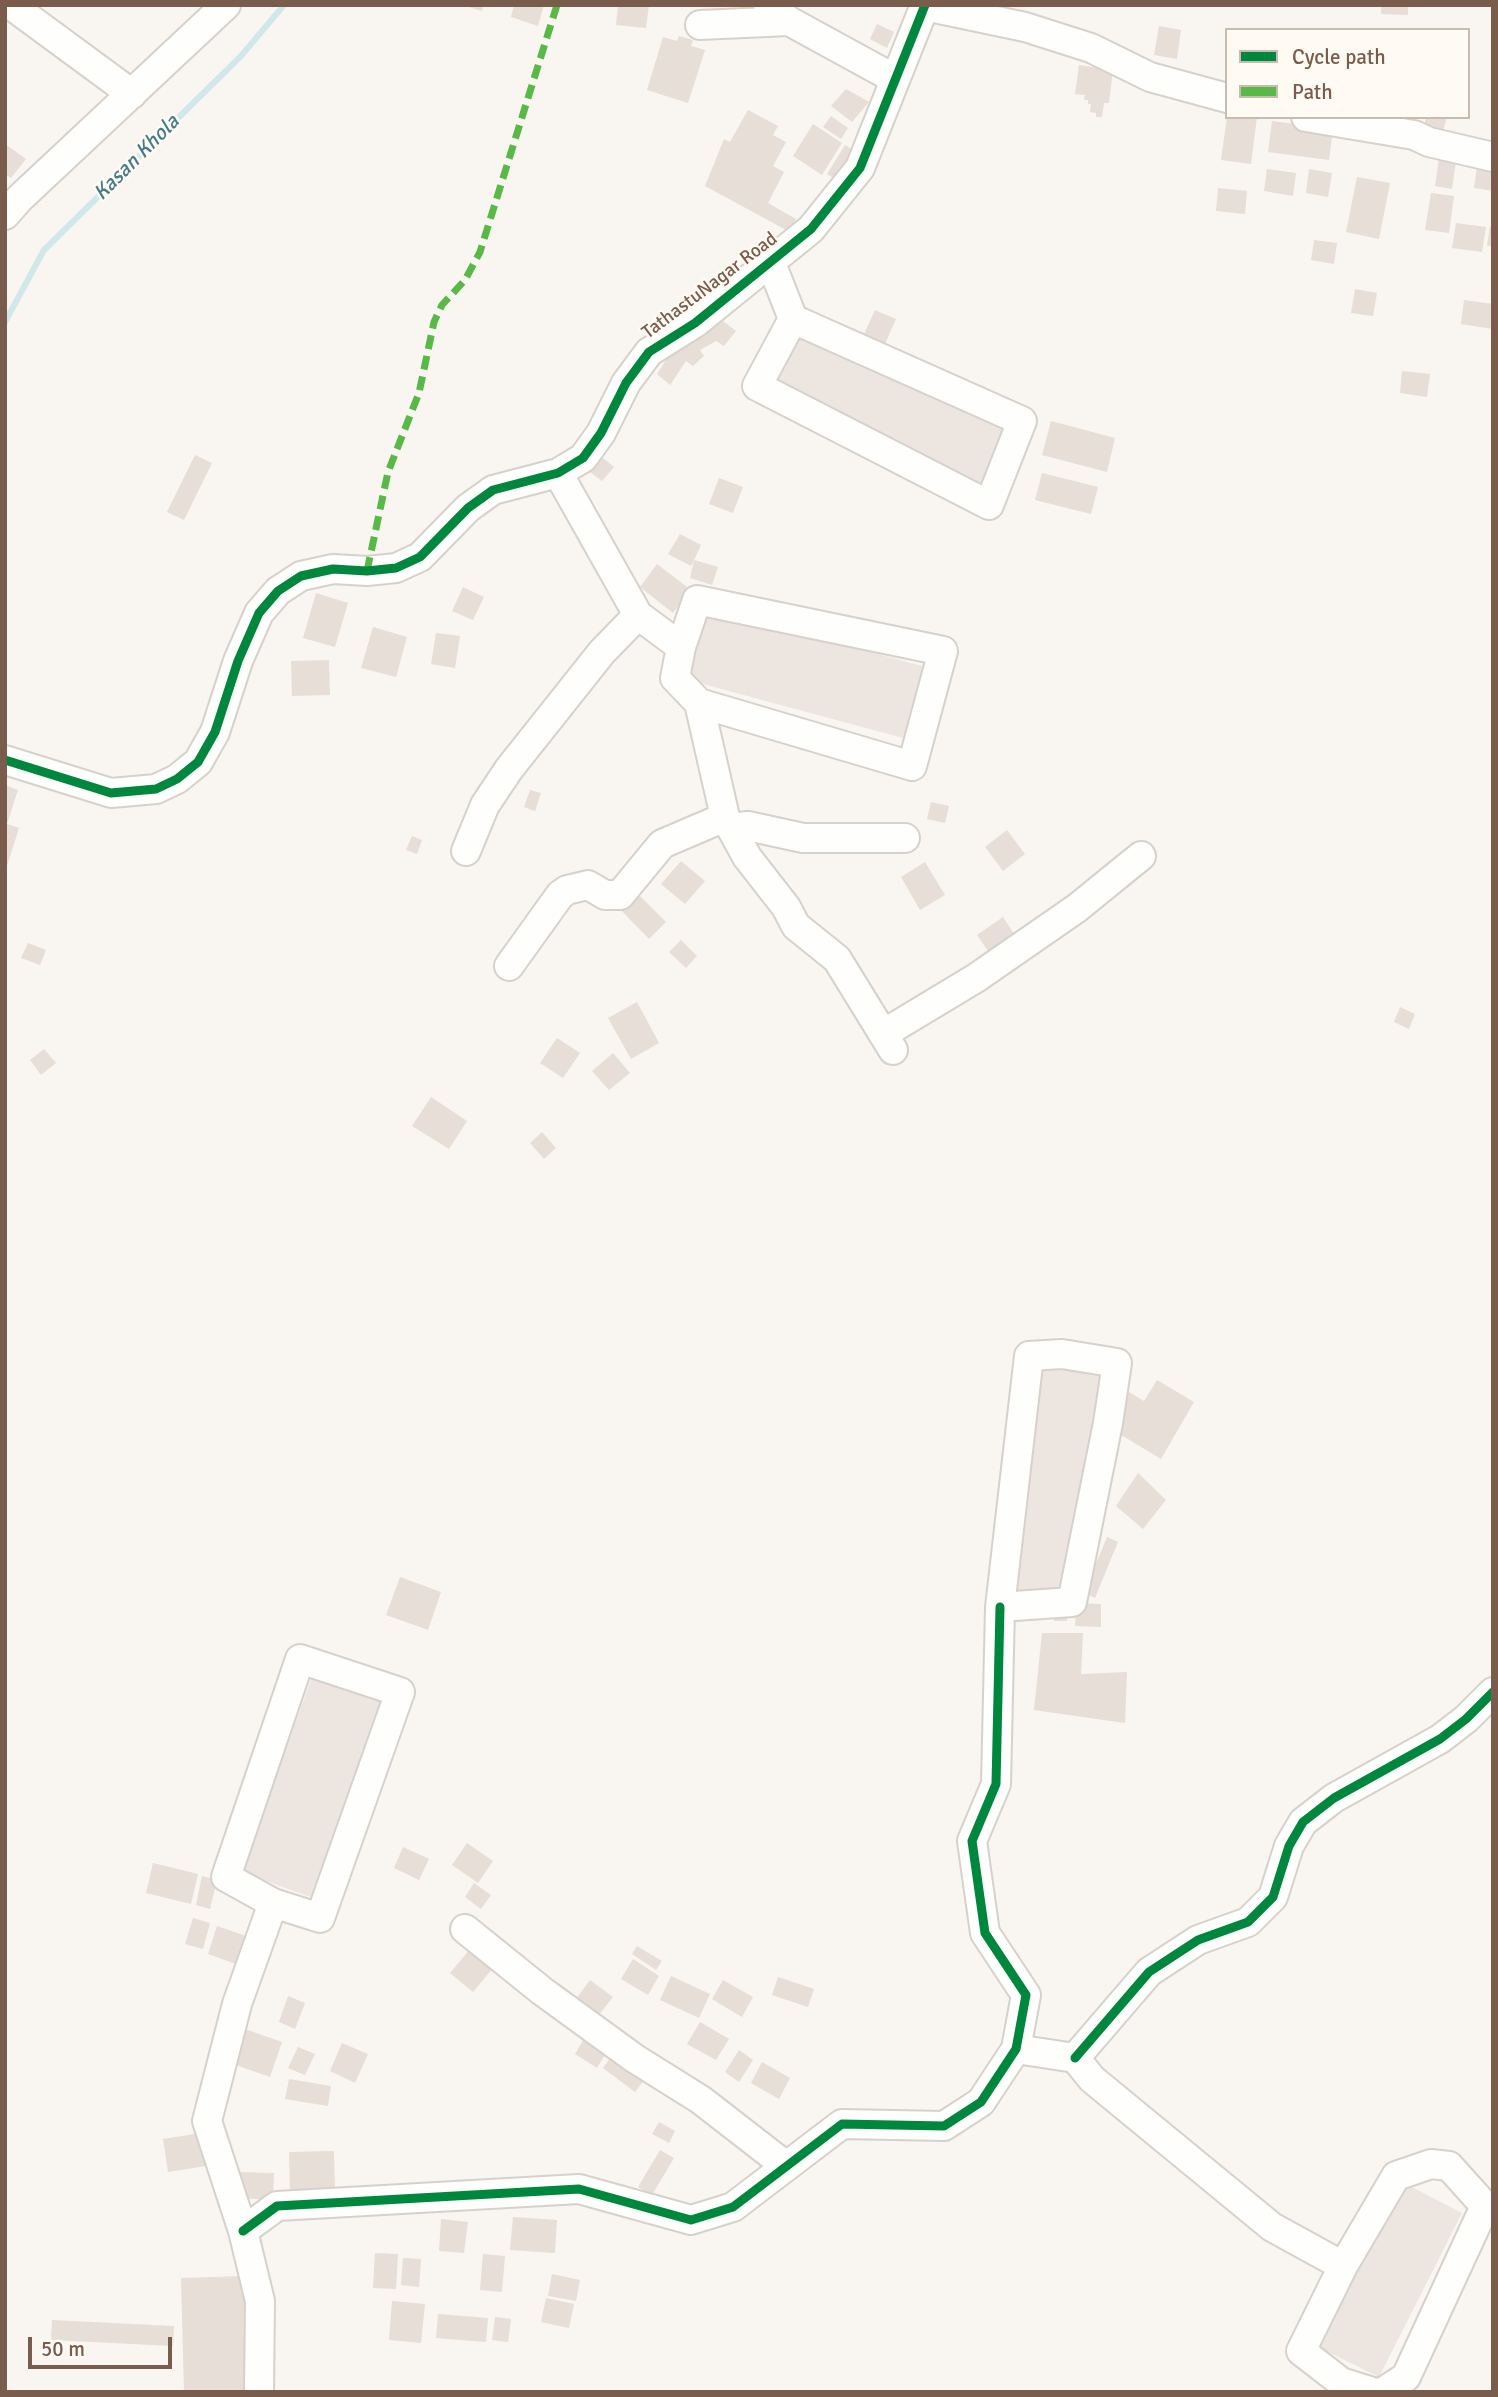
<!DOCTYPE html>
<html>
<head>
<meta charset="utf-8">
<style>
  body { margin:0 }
  #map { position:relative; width:1498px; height:2397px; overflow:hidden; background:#f9f5f0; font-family:Signika,sans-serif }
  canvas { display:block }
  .frame { position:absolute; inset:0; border:7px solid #7a5c4d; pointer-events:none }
  .legend { position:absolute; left:1225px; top:28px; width:245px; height:91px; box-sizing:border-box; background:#fffaf3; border:2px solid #cabbb1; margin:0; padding:9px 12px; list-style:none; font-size:21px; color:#7a5c4d }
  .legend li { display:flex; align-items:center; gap:14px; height:35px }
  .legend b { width:35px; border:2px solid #cabbb1 }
  .scale { position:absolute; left:28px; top:2337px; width:144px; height:32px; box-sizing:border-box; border:4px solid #7a5c4d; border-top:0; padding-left:9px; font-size:21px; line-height:24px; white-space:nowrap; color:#7a5c4d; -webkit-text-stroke:5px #fffaf3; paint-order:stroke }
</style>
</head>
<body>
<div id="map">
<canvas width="1498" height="2397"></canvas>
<div class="frame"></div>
<ul class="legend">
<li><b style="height:9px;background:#00873e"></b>Cycle path</li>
<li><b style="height:9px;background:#58b947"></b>Path</li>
</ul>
<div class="scale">50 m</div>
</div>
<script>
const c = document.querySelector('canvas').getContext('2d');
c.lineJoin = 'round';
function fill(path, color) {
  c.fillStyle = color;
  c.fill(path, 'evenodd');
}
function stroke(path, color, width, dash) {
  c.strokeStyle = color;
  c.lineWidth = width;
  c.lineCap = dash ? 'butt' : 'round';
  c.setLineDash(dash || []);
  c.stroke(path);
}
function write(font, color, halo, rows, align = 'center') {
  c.font = font + ' Signika,sans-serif';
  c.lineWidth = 5;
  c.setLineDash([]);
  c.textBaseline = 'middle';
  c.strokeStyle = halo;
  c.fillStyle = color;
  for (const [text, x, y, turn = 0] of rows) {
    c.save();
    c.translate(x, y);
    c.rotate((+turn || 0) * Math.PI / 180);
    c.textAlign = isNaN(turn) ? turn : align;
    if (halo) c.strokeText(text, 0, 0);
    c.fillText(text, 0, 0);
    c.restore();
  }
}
fill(new Path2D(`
  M793 333 1009 422 982 487 766 398Z
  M707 608 926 667 907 739 688 680Z
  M1041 1364 1104 1374 1071 1599 1008 1589Z
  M313 1674 384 1699 313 1898 242 1872Z
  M1402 2182 1462 2213 1379 2377 1318 2347Z`), '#ede5e0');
stroke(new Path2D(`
  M5 322 44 250 241 56 284 5`), '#d0e8ea', 6);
fill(new Path2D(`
  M462 5H483L482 11Z
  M514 5H544L538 26 511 17Z
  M618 5H649L646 28 616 25Z
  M1381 5H1408V15L1381 14Z
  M877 24 894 32 887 48 870 39Z
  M1159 26 1181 30 1177 59 1154 55Z
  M679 36 693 40 691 46 705 50 688 103 647 90 663 37 677 41Z
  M1079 65 1113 70 1109 103H1104L1102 117H1096V113L1090 112 1091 104H1088V100H1084L1085 95 1075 94Z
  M846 89 869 102 852 122 831 106Z
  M748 110 778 126 773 135 786 142 773 166 784 172 768 203 796 219 788 231 705 186 724 139 730 142Z
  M831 116 848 128 841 139 823 127Z
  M1227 117H1257L1251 164 1221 160Z
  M1426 117H1447L1443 131 1424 126Z
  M1272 121 1333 129 1329 160 1268 152Z
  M813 124 842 143 822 175 793 156Z
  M5 144 26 159 11 178 5 174Z
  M845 145 857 153 840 182 827 174Z
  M1439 158 1456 161 1452 189 1435 186Z
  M1477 166 1493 168V191L1474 188Z
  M1267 169 1296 173 1293 196 1264 191Z
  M1309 169 1332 173 1328 197 1306 193Z
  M1357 177 1390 183 1379 239 1346 232Z
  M1218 188 1247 191 1245 214 1216 211Z
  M1431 193 1454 196 1449 233 1425 230Z
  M1456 223 1486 227 1482 252 1452 248Z
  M1490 226 1493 227V246H1487Z
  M1314 240 1337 243 1334 264 1311 260Z
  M1355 289 1377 293 1373 316 1351 313Z
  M1464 300 1493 304V329L1461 324Z
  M875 310 896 319 881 353 860 343Z
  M723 321 736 331 724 346 716 341 700 350 704 356 693 366 686 361 670 385 657 374 669 355Z
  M1402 371 1430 374 1427 397 1400 393Z
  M1051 421 1115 438 1107 472 1042 455Z
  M195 455 212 463 184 520 167 512Z
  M603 458 614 467 602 481 590 472Z
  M1042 473 1098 487 1091 514 1035 500Z
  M719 478 743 487 733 513 709 504Z
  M680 534 701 545 694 560 718 567 712 585 690 578 694 560 691 566 668 554Z
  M657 564 691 590 673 613 640 587Z
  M463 587 484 597 473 620 452 611Z
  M316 593 348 603 335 647 303 638Z
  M373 627 407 637 396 677 361 668Z
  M436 633 460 636 455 668 431 664Z
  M329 660 330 695 292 696 291 661Z
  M5 785 18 790 7 824 19 828 6 869Z
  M530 790 541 793 535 811 524 807Z
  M931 802 949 806 945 823 927 819Z
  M1007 830 1025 854 1003 871 985 847Z
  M412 836 422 840 417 854 406 850Z
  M681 861 705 881 685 904 661 884Z
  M925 862 945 895 920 910 901 877Z
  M634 890 666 922 649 939 617 906Z
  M1003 917 1014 934 988 951 977 935Z
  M681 940 697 956 686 968 669 952Z
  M28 943 46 950 40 965 21 958Z
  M637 1002 659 1043 631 1059 608 1018Z
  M1400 1007 1415 1014 1409 1029 1394 1022Z
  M557 1038 580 1053 563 1078 540 1063Z
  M44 1049 56 1063 41 1075 30 1060Z
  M613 1053 630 1073 609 1090 592 1071Z
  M431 1097 467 1121 449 1149 412 1126Z
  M542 1132 556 1148 544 1159 530 1143Z
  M1157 1380 1194 1402 1161 1459 1108 1427 1129 1392 1144 1401Z
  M1138 1473 1166 1500 1143 1529 1116 1506Z
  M1107 1537 1118 1542 1095 1598 1084 1593Z
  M400 1577 441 1592 428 1630 386 1615Z
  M1076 1603 1101 1604V1627L1075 1626Z
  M1067 1608V1621H1054V1613Z
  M1042 1633H1083L1081 1674 1127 1672 1125 1723 1034 1710Z
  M467 1843 493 1861 478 1883 452 1865Z
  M403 1847 429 1859 419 1880 394 1868Z
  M153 1863 198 1874 191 1904 146 1893Z
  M202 1876 217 1880 210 1909 196 1905Z
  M474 1883 491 1895 481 1909 465 1897Z
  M193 1918 210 1923 203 1949 185 1944Z
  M217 1926 246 1936 236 1964 208 1954Z
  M637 1946 662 1961 656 1970 632 1954Z
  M470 1949 493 1968 473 1992 450 1973Z
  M633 1959 659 1976 648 1995 621 1979Z
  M671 1976 710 1994 699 2018 660 2000Z
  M778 1977 814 1989 808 2007 772 1995Z
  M590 1980 613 1997 598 2016 576 1999Z
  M723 1980 753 1997 742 2017 712 1999Z
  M288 1996 305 2003 295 2029 279 2022Z
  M700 2022 729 2039 716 2060 687 2044Z
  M245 2029 282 2042 270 2077 233 2064Z
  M588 2032 610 2046 597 2068 575 2054Z
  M342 2043 368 2054 355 2083 330 2071Z
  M298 2047 315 2054 305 2075 288 2068Z
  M618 2047 651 2071 635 2092 603 2068Z
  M739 2050 753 2060 739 2082 725 2072Z
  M762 2062 790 2078 779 2099 751 2083Z
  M289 2079 331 2086 328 2106 285 2099Z
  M659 2122 675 2131 669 2143 652 2134Z
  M207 2132 212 2165 168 2172 163 2139Z
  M660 2150 674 2158 652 2195 638 2187Z
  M334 2151 335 2192 290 2193 289 2152Z
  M241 2172 274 2173 273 2200 240 2198Z
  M513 2217 557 2220 555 2253 510 2250Z
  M441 2219 468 2222 464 2253 439 2251Z
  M375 2253 398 2254 396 2289 373 2288Z
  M483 2254 505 2256 502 2292 480 2290Z
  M403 2258 421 2259 419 2287 401 2285Z
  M552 2274 580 2280 576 2301 548 2296Z
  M244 2276 247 2392H184L181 2278Z
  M546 2298 574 2304 569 2328 541 2322Z
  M392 2301 425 2304 421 2343 389 2340Z
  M438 2314 488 2318 486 2342 436 2338Z
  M495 2317 511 2319 508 2342 492 2340Z
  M52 2320 174 2326 173 2346 51 2340Z`), '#e6ded7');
const minor = new Path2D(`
  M11 5 132 94
  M768 5 789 21 895 79
  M925 6 1025 27 1091 48 1150 77 1227 98
  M700 25 789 21
  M1306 117 1414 135 1429 142 1493 157
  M5 215 20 198 226 5
  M771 263 793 319 1022 421 989 505 757 386 793 319
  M558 473 638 615 681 647 675 678 699 703 725 817 747 857 786 907 796 926 837 959 893 1050
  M681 647 697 600 943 651 912 766 699 703
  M5 760 111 793 156 789 177 779 198 762 215 732 238 661 259 613 278 591 301 576 333 569 367 571 396 568 420 557 468 508 493 490 558 473 583 458 601 433 626 383 649 352 695 323 811 229 860 168 925 5
  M731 828 748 826 803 838H905
  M466 851 485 805 509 769 602 652 638 615
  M509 966 560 895 567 890 588 885 605 895H620L662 844 725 817
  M883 1034 976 978 1077 908 1141 856
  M300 1659 400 1692 320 1918 273 1903 226 1877Z
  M465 1929 542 1991 634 2058 701 2100 786 2166
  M1016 2049 1075 2058 1092 2079 1272 2227 1343 2266
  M1075 2058 1149 1972 1198 1940 1248 1922 1273 1897 1289 1846 1303 1822 1334 1798 1440 1739 1466 1719 1493 1692
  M243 2231 277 2206 579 2189 691 2220 733 2207 842 2124 944 2126 981 2102 1016 2049 1026 1995 985 1933 972 1841 996 1784 1000 1607 1029 1356 1062 1354 1117 1363 1108 1423 1072 1602 1000 1607
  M259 2392 260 2301 243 2231 207 2121 237 2004 273 1903
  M1373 2392 1341 2382 1301 2351 1343 2266 1396 2176 1431 2164 1449 2166 1485 2206 1406 2377 1383 2392`);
stroke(minor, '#d7d1cb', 32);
stroke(minor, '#fefefd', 28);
stroke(new Path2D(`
  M367 571 388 472 419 393 434 322 442 305 465 280 480 252 557 5`), '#58b947', 7, [14, 7]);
stroke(new Path2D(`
  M5 760 111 793 156 789 177 779 198 762 215 732 238 661 259 613 278 591 301 576 333 569 367 571 396 568 420 557 468 508 493 490 558 473 583 458 601 433 626 383 649 352 695 323 811 229 860 168 925 5
  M1075 2058 1149 1972 1198 1940 1248 1922 1273 1897 1289 1846 1303 1822 1334 1798 1440 1739 1466 1719 1493 1692
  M243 2231 277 2206 579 2189 691 2220 733 2207 842 2124 944 2126 981 2102 1016 2049 1026 1995 985 1933 972 1841 996 1784 1000 1607`), '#00873e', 9);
write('19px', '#7a5c4d', '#fffaf3', [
  ["TathastuNagar Road",710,286,-37]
]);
write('italic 21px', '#437c86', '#fffaf3', [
  ["Kasan Khola",137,158,-45]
]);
</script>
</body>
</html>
